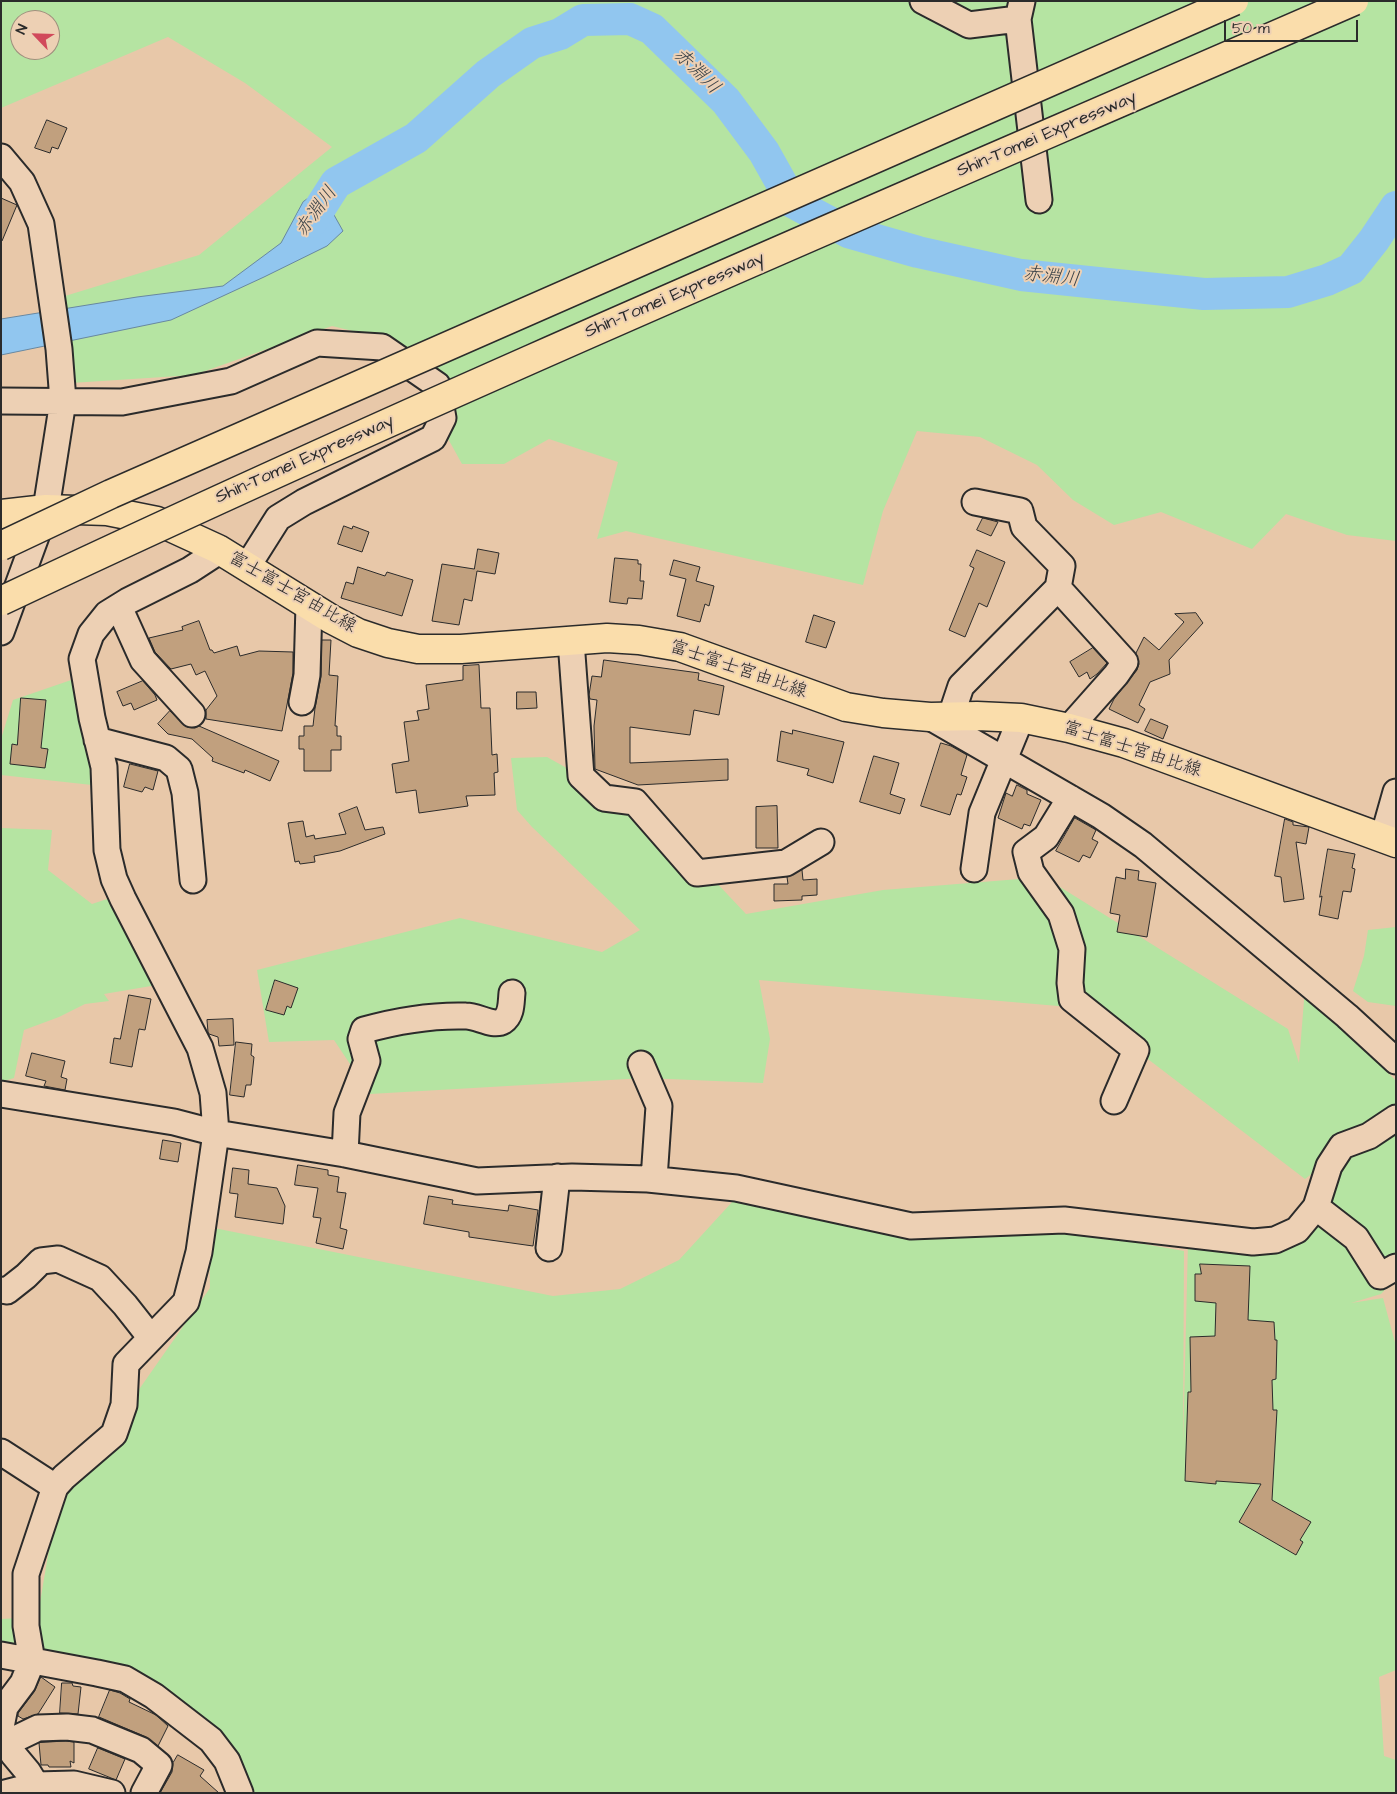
<!DOCTYPE html>
<html>
<head>
<meta charset="utf-8">
<style>
  body { margin:0 }
  #map { position:relative; width:1397px; height:1794px; overflow:hidden; background:#e8c8a9; font-family:"Architects Daughter",sans-serif }
  canvas { display:block }
  .frame { position:absolute; inset:0; border:2px solid #2b2b2b; pointer-events:none }
  .north { position:absolute; left:10px; top:10px; width:50px; height:50px; box-sizing:border-box; background:#edd0b4; border:1px solid #9f8e7d; border-radius:50%; rotate:294deg; font-size:14px; font-weight:700; line-height:20px; text-align:center; color:#2b2b2b }
  .north::after { content:''; display:block; margin:auto; width:18px; height:22px; background:#d1495b; clip-path:polygon(50% 0,100% 100%,50% 72%,0 100%) }
  .scale { position:absolute; left:1224px; top:20px; width:134px; height:22px; box-sizing:border-box; border:2px solid #2b2b2b; border-top:0; padding-left:6px; font-size:15px; line-height:18px; white-space:nowrap; color:#2b2b2b; -webkit-text-stroke:4px #edd0b4; paint-order:stroke }
</style>
</head>
<body>
<div id="map">
<canvas width="1397" height="1794"></canvas>
<div class="frame"></div>
<div class="north">N</div>
<div class="scale">50 m</div>
</div>
<script>
const c = document.querySelector('canvas').getContext('2d');
c.lineJoin = 'round';
function fill(path, color) {
  c.fillStyle = color;
  c.fill(path, 'evenodd');
}
function stroke(path, color, width, dash) {
  c.strokeStyle = color;
  c.lineWidth = width;
  c.lineCap = dash ? 'butt' : 'round';
  c.setLineDash(dash || []);
  c.stroke(path);
}
function write(font, color, halo, rows, align = 'center') {
  c.font = font + ' "Architects Daughter","Klee One",sans-serif';
  c.lineWidth = 4;
  c.setLineDash([]);
  c.textBaseline = 'middle';
  c.strokeStyle = halo;
  c.fillStyle = color;
  for (const [text, x, y, turn = 0] of rows) {
    c.save();
    c.translate(x, y);
    c.rotate((+turn || 0) * Math.PI / 180);
    c.textAlign = isNaN(turn) ? turn : align;
    if (halo) c.strokeText(text, 0, 0);
    c.fillText(text, 0, 0);
    c.restore();
  }
}
fill(new Path2D(`
  M1 1H1396V541L1347 535 1286 514 1252 549 1161 512 1114 525 1073 500 1037 465 980 437 917 431 883 511 863 585 626 531 597 539 618 462 549 439 504 464H462L394 341 332 326 194 375 71 383 65 296 199 255 332 147 245 83 168 37 1 108ZM20 20H50V50H20Z
  M77 678 101 786 1 775V739L13 700Z
  M547 757 581 776 644 806 746 914 883 890 1044 877 1288 1029 1299 1063 1305 988 1396 1081V1278L1381 1294 1351 1303 1383 1298 1396 1346V1670L1379 1677 1384 1756 1396 1760V1793H246L210 1727 45 1654 35 1632 56 1508 210 1288 209 1227 553 1296 620 1289 679 1260 744 1189 911 1226 1019 1222 1184 1251 1183 1446 1188 1242 1297 1230 1335 1156 1305 1179 1081 1008 759 980 770 1039 763 1083 645 1078 370 1094 334 1040 269 1042 257 970 460 918 602 952 640 930 532 827 517 810 511 758Z
  M1 828 52 830 48 870 92 904 113 897 157 985 104 994 109 1001 85 1004 59 1017 24 1030 14 1078 1 1082Z
  M1396 927V1006L1368 1002 1353 991 1364 956 1368 930Z
  M20 1618 23 1649 1 1648V1619Z`), '#b5e4a2');
const water = new Path2D(`
  M337 178 329 206 343 231 327 246 264 277 171 320 1 355V319L137 297 223 286 281 243 303 202Z`);
fill(water, '#91c6ef');
stroke(water, '#6888a1', 1);
stroke(new Path2D(`
  M311 222 336 183 416 138 488 74 532 43 560 34 583 20 630 19 652 29 726 101 764 152 792 202 848 232 918 252 1021 275 1204 294 1288 292 1327 280 1351 269 1374 240 1396 207`), '#91c6ef', 32);
const building = new Path2D(`
  M47 120 67 128 58 149 52 147 50 153 35 148Z
  M1 198 17 205 2 241H1Z
  M983 518 998 522 991 536 977 530Z
  M344 526 352 529 353 526 369 532 362 552 338 544Z
  M478 549 499 553 495 574 477 571 472 601 464 599 459 625 432 621 442 564 474 569Z
  M977 550 1005 562 987 607 979 603 965 637 949 630 974 568 970 566Z
  M615 558 638 560V564H641L640 581H644L642 599 628 598 627 604 610 602Z
  M674 560 700 567 696 581 714 586 709 606 705 604 700 622 677 616 686 579 670 575Z
  M358 567 385 576 387 572 413 580 402 616 341 598 346 582 353 584Z
  M1196 613 1203 623 1169 660 1170 674 1150 682 1139 705 1145 709 1138 723 1109 709 1114 699 1137 670 1139 664 1136 653 1144 637 1159 650 1184 622 1175 614Z
  M814 615 835 622 826 648 806 642Z
  M199 621 210 650H212L214 653 237 646 240 656 259 651 293 652V673L282 731 206 719V710L217 696 205 671 196 675 191 664 171 669 155 652 149 638 183 630 182 627Z
  M322 640H331L329 675 338 676 335 726H337V736H341V750H331V771H304V749H299V736H304V726H313L315 708 321 676Z
  M1093 648 1107 663 1097 674 1090 679 1087 672 1079 677 1070 662Z
  M604 660 699 673 698 680 724 686 719 715 694 710 690 735 630 727V763L728 759V780L638 785 595 769 594 726 597 700 590 699 589 695 592 676 601 677Z
  M479 665 481 708H490L492 755 497 754 498 772 494 773 495 795 466 796 468 806 419 813 416 790 396 793 392 764 409 761 404 722 419 720 417 711 429 709 426 685 463 680V666Z
  M143 681 155 695 157 700 134 710 131 703 123 706 117 692Z
  M517 692H536L537 708 517 709Z
  M21 698 46 700 41 748 48 749 45 768 10 764 12 744 17 745Z
  M170 711 187 727 195 728 199 726 279 761 270 781 245 770 244 773 212 761 213 758 192 739 168 734 158 724Z
  M1151 719 1168 726 1163 739 1145 731Z
  M793 730 844 742 833 783 807 775 809 769 777 761 781 731 792 734Z
  M941 743 951 746 967 755 961 775 967 777 961 795 957 794 950 815 921 806Z
  M874 756 899 763 890 794 905 799 900 814 860 802Z
  M130 764 158 771 153 790 145 787 142 792 124 787Z
  M1017 785 1027 790V794L1041 800 1030 826 1024 824 1022 829 998 818 1006 793 1012 796Z
  M777 806 778 848H756V807Z
  M357 807 365 830 383 827 385 834 340 851 314 856 315 862 300 864 299 861 295 862 288 823 303 821 306 837 314 835 315 839 346 834 339 814Z
  M1075 818 1096 830 1092 839 1098 842 1090 858 1083 855 1079 862 1056 851Z
  M1285 819 1293 822V825L1309 827 1306 844 1296 842 1304 899 1284 902 1281 877 1275 876Z
  M1328 849 1355 854 1352 868 1355 869 1351 892 1343 891 1338 919 1319 915 1322 896 1320 897Z
  M1126 869 1139 871 1138 880 1156 883 1147 937 1117 932 1120 915 1110 913 1116 877 1125 879Z
  M802 870 803 880 817 879V895L802 896V900L774 901V884H788L787 877Z
  M275 980 298 988 291 1008 287 1006 284 1015 266 1010Z
  M129 995 151 999 145 1030 139 1029 132 1067 110 1063 114 1038 120 1039Z
  M233 1019 234 1045 219 1046 218 1037 209 1034 208 1032 207 1020Z
  M236 1042 252 1044 251 1055 254 1057 251 1085H246L244 1097 230 1095Z
  M32 1053 65 1061 61 1077 67 1079 65 1090 44 1086 46 1081 26 1076Z
  M163 1140 181 1143 178 1162 160 1159Z
  M298 1165 328 1170V1175L339 1177 337 1192 346 1193 340 1228 347 1230 343 1249 316 1243 321 1218 313 1217 318 1188 295 1185Z
  M233 1168 249 1170 248 1184 277 1188 285 1206 283 1224 235 1217 238 1194 230 1193Z
  M429 1196 453 1200 452 1204 508 1211 509 1205 538 1210 533 1246 469 1237V1232L424 1224Z
  M1200 1264 1250 1266 1248 1320 1274 1322 1275 1340H1277L1276 1379 1272 1380 1273 1410H1277L1272 1500 1311 1522 1300 1540 1303 1542 1296 1555 1239 1522 1261 1484 1216 1481V1484L1185 1481 1188 1392H1191L1190 1337 1215 1336 1216 1303 1195 1301V1274H1201Z
  M41 1677 55 1687 38 1714 23 1719 18 1716V1713L34 1692Z
  M62 1683H72L73 1686 81 1687 78 1714 60 1713Z
  M110 1690 120 1693 130 1699 129 1702 156 1715 168 1726 158 1746 146 1737 99 1717Z
  M66 1741 74 1742V1763L70 1761 71 1767H49L48 1765H41L39 1743Z
  M98 1748 125 1759 116 1780 89 1769Z
  M178 1755 204 1770 200 1776 219 1793H160L172 1772 173 1763Z`);
fill(building, '#c1a07e');
stroke(building, '#2b2b2b', 1);
const minor = new Path2D(`
  M923 1 969 25 1018 19 1022 1
  M1018 19 1039 200
  M1 157 22 182 41 224 59 349 63 401 46 509 1 632
  M1 401 122 402 231 381 317 343 382 347 437 385 443 418 433 438 304 502 278 518 247 567
  M1058 588 1125 662 1116 675 1069 728
  M119 607 143 660 192 714
  M571 641 581 776 604 798 635 802 697 873 786 863 821 842
  M302 702 307 675 309 605
  M951 716 961 686 1058 588 1062 566 1024 527 1020 511 975 502
  M930 717 1101 816 1143 845 1347 1016 1396 1061
  M97 740 166 758 179 769 185 793 193 880
  M1070 798 1046 837 1026 852 1031 872 1061 914 1072 949 1070 983 1072 999 1136 1050 1114 1101
  M1383 838 1396 792
  M974 869 982 813 1021 718
  M641 1064 659 1106 654 1179
  M1 1094 174 1122 216 1133 345 1154 477 1181 572 1177 648 1179 736 1188 911 1226 1064 1220 1253 1242 1275 1240 1297 1230 1316 1207 1329 1166 1342 1146 1369 1136 1396 1118
  M345 1154 347 1113 367 1061 361 1039 364 1030C396 1021 432 1015 466 1016 478 1016 493 1027 503 1021 512 1015 511 1002 512 993
  M1316 1207 1356 1238 1380 1276 1396 1267
  M549 1248 557 1177
  M1 1290 7 1291 26 1276 41 1261 58 1259 100 1278 125 1305 151 1338
  M1 1452 55 1487
  M1 1655 97 1673 125 1679 154 1696 211 1740 227 1761 240 1793
  M9 1742 38 1728 67 1727 92 1730 141 1750 159 1765 144 1793
  M36 1785 28 1772 13 1754 1 1727 5 1707 23 1683 32 1661 26 1626V1574L55 1487 64 1477 114 1434 124 1405 126 1364 186 1302 199 1252 216 1133 213 1093 200 1048 123 899 114 879 107 850 104 767 92 718 82 659 91 634 107 614 128 601 190 570 213 555 218 549
  M5 1793 36 1785 74 1784 112 1793`);
const major = new Path2D(`
  M1 514 46 509 107 511 157 521 218 549 331 619 358 633 388 643 418 649H461L607 638 639 640 680 647 846 707 883 713 930 717 977 716 1021 718 1069 728 1124 743 1396 843`);
stroke(minor, '#2b2b2b', 29);
stroke(major, '#2b2b2b', 31);
stroke(minor, '#edd0b4', 25);
stroke(major, '#faddab', 28);
const highwayBridge = new Path2D(`
  M1 546 111 494 1234 1
  M1 601C447 390 902 198 1354 1`);
stroke(highwayBridge, '#2b2b2b', 31, []);
stroke(highwayBridge, '#faddab', 28);
write('18px', '#2b2b2b', '#edd0b4', [
  ["Shin-Tomei Expressway",1047,135,-23],
  ["Shin-Tomei Expressway",675,296,-23],
  ["Shin-Tomei Expressway",305,460,-24],
  ["富士富士宮由比線",292,593,30],
  ["富士富士宮由比線",738,670,19],
  ["富士富士宮由比線",1132,750,18]
]);
write('italic 19px', '#3a4248', '#edd0b4', [
  ["赤淵川",696,72,44],
  ["赤淵川",317,212,-54],
  ["赤淵川",1051,278,7]
]);
</script>
</body>
</html>
